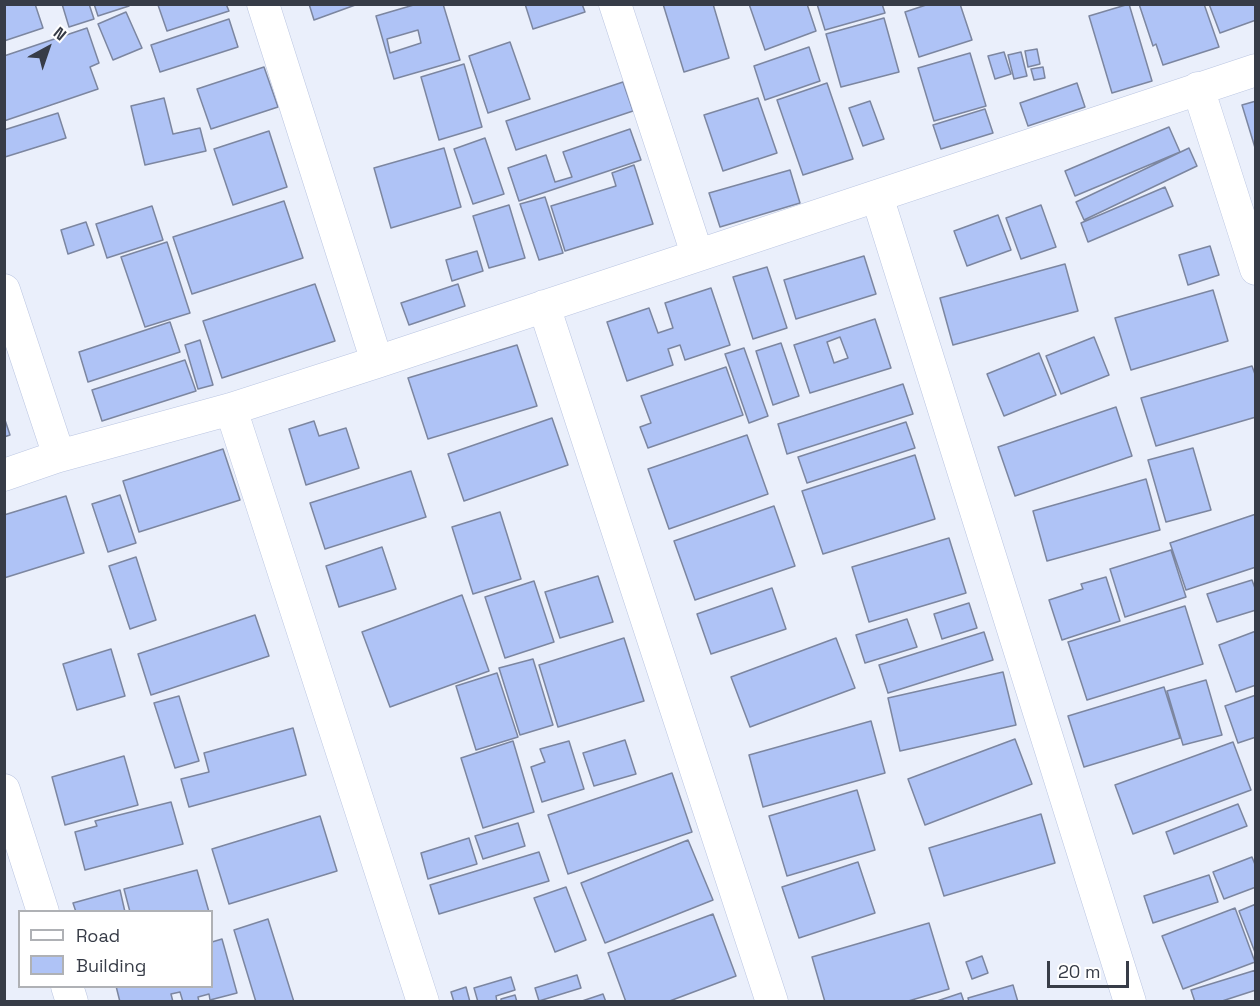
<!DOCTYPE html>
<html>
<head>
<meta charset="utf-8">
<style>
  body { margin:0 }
  #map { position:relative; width:1260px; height:1006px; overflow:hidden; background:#eaeffb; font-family:"Space Grotesk",sans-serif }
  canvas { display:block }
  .frame { position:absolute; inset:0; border:6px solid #373c47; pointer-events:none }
  .legend { position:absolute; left:18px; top:910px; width:195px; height:78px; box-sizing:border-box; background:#fff; border:2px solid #afb1b5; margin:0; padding:8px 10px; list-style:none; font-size:18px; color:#373c47 }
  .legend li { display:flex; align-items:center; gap:12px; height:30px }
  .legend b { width:30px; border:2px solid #afb1b5 }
  .north { position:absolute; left:18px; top:18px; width:60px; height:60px; -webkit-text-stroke:4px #fff; paint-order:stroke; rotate:40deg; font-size:16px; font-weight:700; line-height:24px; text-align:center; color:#373c47 }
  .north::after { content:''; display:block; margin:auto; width:21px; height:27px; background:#373c47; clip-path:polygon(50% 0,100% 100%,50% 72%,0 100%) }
  .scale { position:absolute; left:1047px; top:961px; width:82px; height:27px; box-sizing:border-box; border:3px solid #373c47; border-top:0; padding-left:8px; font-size:18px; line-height:21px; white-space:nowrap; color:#373c47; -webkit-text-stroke:4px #fff; paint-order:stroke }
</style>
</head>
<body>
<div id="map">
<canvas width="1260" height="1006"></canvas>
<div class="frame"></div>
<ul class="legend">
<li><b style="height:8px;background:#fff"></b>Road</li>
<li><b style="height:16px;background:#afc3f6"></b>Building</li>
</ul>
<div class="north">N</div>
<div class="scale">20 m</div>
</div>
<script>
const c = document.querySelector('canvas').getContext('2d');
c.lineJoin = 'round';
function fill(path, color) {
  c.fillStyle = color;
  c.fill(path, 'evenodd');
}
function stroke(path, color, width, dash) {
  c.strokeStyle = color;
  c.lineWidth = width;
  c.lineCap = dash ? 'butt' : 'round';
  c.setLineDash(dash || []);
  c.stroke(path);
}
const building = new Path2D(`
  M4 4H35L43 28 4 41Z
  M62 4H89L94 19 69 27Z
  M94 4H128L129 6 98 16Z
  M226 4 229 11 167 31 158 5Z
  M309 4H358L314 20Z
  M417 4H443L460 60 394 79 376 16ZM418 30 421 43 390 53 387 39Z
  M525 4H582L585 12 533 29Z
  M663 4H713L729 58 684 72Z
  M749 4H807L816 31 765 50Z
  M817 4H882L885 13 825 30Z
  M929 4H960L972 40 919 57 905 12Z
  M1129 4 1152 81 1112 93 1089 16Z
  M1139 4H1204L1219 47 1163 65 1156 44 1153 46Z
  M1209 4H1256V20L1220 33Z
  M126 12 142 48 113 60 98 24Z
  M884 18 899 72 841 87 826 34Z
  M229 19 238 47 160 72 151 45Z
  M87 28 99 63 90 67 98 89 4 121V56Z
  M510 42 530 99 488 113 469 56Z
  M809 47 820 81 765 100 754 66Z
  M1037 49 1040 64 1028 67 1025 51Z
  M1004 52 1011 74 995 79 988 56Z
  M1021 52 1027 76 1014 79 1008 55Z
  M970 53 986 106 934 121 918 68Z
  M464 64 482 127 439 140 421 77Z
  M264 67 278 107 211 129 197 89Z
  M1043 67 1045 78 1034 80 1031 69Z
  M623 82 633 111 516 150 506 121Z
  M827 83 853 159 803 175 777 100Z
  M1077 83 1085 107 1028 126 1020 103Z
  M164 98 173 134 200 128 206 151 145 165 131 106Z
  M758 98 777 153 723 171 704 115Z
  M870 101 884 139 863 146 849 108Z
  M1256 101V151L1242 105Z
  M985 109 993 133 941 149 933 125Z
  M58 113 66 138 5 157 4 130Z
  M1169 127 1180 152 1075 196 1065 171Z
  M630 129 641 160 519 201 508 168 546 155 555 182 572 177 563 152Z
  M269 131 287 187 233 205 214 149Z
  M485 138 504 194 473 204 454 149Z
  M444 148 461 207 391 228 374 168Z
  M1189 148 1197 166 1084 220 1076 202Z
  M634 165 653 224 565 251 551 206 616 186 612 173Z
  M790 170 800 203 720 227 709 193Z
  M1165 187 1173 206 1088 242 1081 223Z
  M545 197 563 253 539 260 520 204Z
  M284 201 303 258 192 294 173 237Z
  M509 205 525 258 489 268 473 216Z
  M1041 205 1056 247 1021 259 1006 218Z
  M152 206 163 240 107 258 96 224Z
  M998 215 1011 250 967 266 954 231Z
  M86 222 94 245 68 254 61 230Z
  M167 242 190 313 145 327 121 257Z
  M1210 246 1219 275 1188 285 1179 255Z
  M477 251 483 271 452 281 446 260Z
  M864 256 876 294 796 319 784 280Z
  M1065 264 1078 311 953 345 940 298Z
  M767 267 787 328 753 339 733 277Z
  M315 284 335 341 222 378 203 321Z
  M458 284 465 306 409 325 401 303Z
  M711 288 730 345 685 360 680 345 668 349 673 365 627 381 607 322 649 308 658 333 673 328 665 303Z
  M1213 290 1228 341 1131 370 1115 318Z
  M875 319 891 368 810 393 794 345ZM840 337 848 358 834 363 827 342Z
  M170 322 180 352 88 382 79 352Z
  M1094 337 1109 375 1061 394 1046 356Z
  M200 340 213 385 198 389 185 345Z
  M781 343 799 396 773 405 756 351Z
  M517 345 537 406 428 439 408 378Z
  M744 348 768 416 749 423 725 354Z
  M1039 353 1056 395 1004 416 987 374Z
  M185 360 196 391 102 421 92 390Z
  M1252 366 1256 377V417L1156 446 1141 398Z
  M726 367 743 415 648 448 640 427 651 423 641 396Z
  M903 384 913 414 787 454 778 424Z
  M1116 407 1132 456 1015 496 998 447Z
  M4 417 10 435 4 437Z
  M552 418 568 465 464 501 448 454Z
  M314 421 319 436 346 428 359 468 306 485 289 429Z
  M906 422 915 448 807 483 798 457Z
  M747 435 768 494 669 529 648 469Z
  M1193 448 1211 510 1166 522 1148 460Z
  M223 449 240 500 139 532 123 481Z
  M915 455 935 519 823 554 802 491Z
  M411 471 426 517 325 549 310 503Z
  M1146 479 1160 530 1047 561 1033 511Z
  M120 495 136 543 108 552 92 504Z
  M66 496 84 553 4 578V515Z
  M774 506 795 566 695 600 674 541Z
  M500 512 521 579 473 594 452 527Z
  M1256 514V567L1186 590 1170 543Z
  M949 538 966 593 869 622 852 567Z
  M382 547 396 589 339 607 326 566Z
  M1171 550 1186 597 1125 617 1110 569Z
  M136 557 156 620 130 629 109 566Z
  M598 576 613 622 560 638 545 592Z
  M1106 577 1120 621 1062 640 1049 600 1083 589 1081 584Z
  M1252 580 1256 591V610L1217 622 1207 594Z
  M534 581 554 642 505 658 485 597Z
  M772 588 786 629 711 654 697 614Z
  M462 595 489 671 390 707 362 632Z
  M969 603 977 628 942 639 934 614Z
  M1185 606 1203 664 1087 700 1068 642Z
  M255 615 269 656 151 695 138 654Z
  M907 619 917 647 865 663 856 635Z
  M1256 631V685L1236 692 1219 645Z
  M984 632 993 660 888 693 879 665Z
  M624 638 644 701 558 727 539 665Z
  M836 638 855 688 750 727 731 677Z
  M111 649 125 696 77 710 63 664Z
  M533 659 553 725 520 735 499 668Z
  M1003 672 1016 725 900 751 888 698Z
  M497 673 518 737 476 750 456 686Z
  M1206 680 1222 735 1183 745 1167 691Z
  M1164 687 1180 738 1084 767 1068 716Z
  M1256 695V737L1238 743 1225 706Z
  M179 696 199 761 175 768 154 703Z
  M871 721 885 773 763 807 749 755Z
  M293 728 306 775 189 807 181 779 209 772 204 753Z
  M1015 739 1032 784 925 825 908 779Z
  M625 740 636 774 594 786 583 753Z
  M513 741 534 812 483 828 461 758Z
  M569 741 584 789 542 802 531 767 545 762 540 749Z
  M1233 742 1251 790 1133 834 1115 785Z
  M124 756 138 805 65 825 52 777Z
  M672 773 692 832 568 874 548 815Z
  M857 790 875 850 787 876 769 816Z
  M171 802 183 844 85 870 75 832 97 826 95 821Z
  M1238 804 1247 826 1174 854 1166 832Z
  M1041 814 1055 863 944 896 929 848Z
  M320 816 337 871 229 904 212 849Z
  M518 823 525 846 483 859 475 836Z
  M469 838 477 864 428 879 421 853Z
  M688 840 713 900 605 943 581 883Z
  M539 852 549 881 439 914 430 885Z
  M1252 857 1256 867V887L1224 899 1213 872Z
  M858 862 875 913 799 938 782 887Z
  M197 870 209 912H130L124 889Z
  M1209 875 1218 902 1153 923 1144 896Z
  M566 887 586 940 555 952 534 898Z
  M120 890 125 912H76L73 903Z
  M1256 904V955L1239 911Z
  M1235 908 1255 962 1183 989 1162 936Z
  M713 914 736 976 667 1002H626L608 953Z
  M268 919 294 1002H256L234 930Z
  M929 923 949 989 905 1002H825L812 957Z
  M222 939 237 993 210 1000 209 994 198 997 199 1002H183L180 992 171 994 173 1002H120L116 986H212V942Z
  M982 956 988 973 972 979 966 962Z
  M1256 970V990L1219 1002H1195L1191 990Z
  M577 975 581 988 539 1001 535 988Z
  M511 977 515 990 496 996 497 1002H478L474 988Z
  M1013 985 1018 1002H969L968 998Z
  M466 987 470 1002H454L451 992Z
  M961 993 964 1002H934Z
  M603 994 606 1002H579Z
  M515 995 517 1002H501V999Z`);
fill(building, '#afc3f6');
stroke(building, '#7c86a0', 1.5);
const minor = new Path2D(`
  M263 4 377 362
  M615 4 697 254
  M1198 88 1256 269
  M877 196 1130 1002
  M4 290 59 456
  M544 306 772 1002
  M231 409 423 1002
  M4 475 59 456 231 409 377 362 1256 70
  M4 790 43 912
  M67 986 72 1002`);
stroke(minor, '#bac5e1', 33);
stroke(minor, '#fff', 32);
</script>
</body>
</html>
